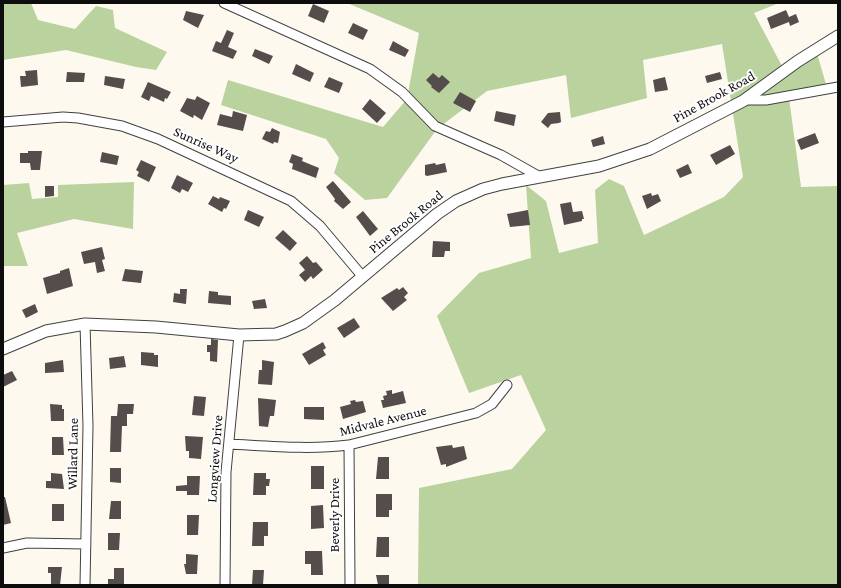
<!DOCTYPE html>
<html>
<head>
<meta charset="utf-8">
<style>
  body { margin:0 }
  #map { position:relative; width:841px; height:588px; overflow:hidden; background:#fdf9ef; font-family:"Crimson Pro",serif }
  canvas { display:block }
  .frame { position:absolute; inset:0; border:4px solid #0d0d0d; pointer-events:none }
</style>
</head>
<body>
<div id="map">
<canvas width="841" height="588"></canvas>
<div class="frame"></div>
</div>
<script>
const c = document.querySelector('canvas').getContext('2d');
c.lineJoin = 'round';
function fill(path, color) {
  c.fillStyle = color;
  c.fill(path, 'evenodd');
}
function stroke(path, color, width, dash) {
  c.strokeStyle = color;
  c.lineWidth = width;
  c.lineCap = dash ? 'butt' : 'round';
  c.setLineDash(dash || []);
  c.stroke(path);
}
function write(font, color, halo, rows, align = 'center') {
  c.font = font + ' "Crimson Pro",serif';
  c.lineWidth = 4;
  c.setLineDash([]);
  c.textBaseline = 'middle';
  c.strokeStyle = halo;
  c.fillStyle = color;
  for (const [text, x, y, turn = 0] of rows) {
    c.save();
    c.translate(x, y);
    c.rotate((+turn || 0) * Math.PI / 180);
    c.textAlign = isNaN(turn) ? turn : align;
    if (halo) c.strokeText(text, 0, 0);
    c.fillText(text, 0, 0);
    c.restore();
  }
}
fill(new Path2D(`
  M3 3H31L38 20 75 29 96 6 113 10 115 28 167 52 156 70 136 67 66 50 3 60Z
  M347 3H779L754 13 783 68 816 50 828 91 789 98 801 187 838 186V585H418L419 488 512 469 546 430 521 375 469 393 437 316 479 273 531 258 526 185 546 201 559 253 598 243 595 190 609 179 624 186 644 235 724 197 743 177 722 44 643 60 647 98 571 118 566 75 487 91 437 129 387 198 365 200 334 173 339 158 326 139 221 105 228 80 383 127 407 99 419 33Z
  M134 182 133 229 74 219 17 233 28 266H3V185L29 183 32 199 58 197V185Z`), '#bad29e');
fill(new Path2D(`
  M313 4 329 11 324 23 308 16Z
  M786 10 789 17 796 14 799 22 790 26 789 22 771 29 767 18Z
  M186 11 204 15 198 28 183 20Z
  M353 23 368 30 363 40 348 33Z
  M227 30 234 33 228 47 237 51 233 59 212 51 216 41 221 43Z
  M393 41 409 50 405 57 389 50Z
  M255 49 273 56 269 64 252 56Z
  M296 64 314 73 310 82 292 74Z
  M37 70 38 85 21 87 20 76H26L25 71Z
  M67 72 85 73 84 82H66Z
  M720 72 722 79 707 83 705 76Z
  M433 73 439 78 442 75 450 82 439 93 431 87 432 86 426 80Z
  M105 76 125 79 123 89 104 85Z
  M329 77 343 83 339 93 324 87Z
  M665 77 668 90 655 92 653 80Z
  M148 82 171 92 167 99 165 98 164 102 151 96 149 101 141 97Z
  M460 92 476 101 470 112 453 103Z
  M197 96 210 103 202 120 194 115 193 118 180 111 187 98 195 100Z
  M370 99 386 113 377 123 362 109Z
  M233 111 247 115 243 131 217 125 220 114 232 117Z
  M496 111 516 115 514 126 494 121Z
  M560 112 561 122 559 123 551 124 548 128 541 122 548 113Z
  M272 128 280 132 278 143 274 142 273 144 262 139 266 131 270 132Z
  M815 133 819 143 801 150 797 140Z
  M603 136 605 144 593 147 591 140Z
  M730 145 735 154 716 165 710 155Z
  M28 151H42L40 170H31L30 163H20V153H28Z
  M102 152 119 156 117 165 100 162Z
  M292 154 303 158 302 161 319 168 316 178 292 169 293 164 289 162Z
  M141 160 156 167 149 182 137 176 139 172 136 170Z
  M435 163 436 165 445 163 447 172 427 176 425 175V165Z
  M688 164 692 173 680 178 676 170Z
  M177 175 193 183 188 192 182 189 180 193 171 188Z
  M333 181 351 202 343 209 334 201 335 199 326 187Z
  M45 186H54V196L45 197Z
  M651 193 652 196 658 194 661 201 647 209 642 196Z
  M213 196 219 199 220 197 230 201 226 209 224 208 222 212 208 204Z
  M571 202 573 212 582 211 584 219H582V221L564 225 560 204Z
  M248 210 264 217 259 227 244 220Z
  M528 210 530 225 510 227 507 214Z
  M363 211 378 229 370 236 356 217Z
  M283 230 297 243 290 251 275 238Z
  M433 241 450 242V251H445L444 257H432Z
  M102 247 105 259 102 260 105 271 97 273 95 262 84 264 81 252Z
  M307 256 313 263 316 262 323 270 313 279 311 276 305 282 299 275 305 270 299 263Z
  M69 268 73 286 47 294 43 278 60 273V271Z
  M125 269 143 271 141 283 122 281Z
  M403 287 408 293 404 297 407 300 393 311 381 298 397 288 399 290Z
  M180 289H187L186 304 173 302 174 293 180 294Z
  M209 291 218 292V295L231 296V305L208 303Z
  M265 299 267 308 254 309 252 301Z
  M35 304 38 312 26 318 22 310Z
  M354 318 360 327 344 338 337 328Z
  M211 339 218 340 217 362 210 361V352H207V345H211Z
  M323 342 326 348 323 350 326 355 309 365 302 354Z
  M141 352 154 353V355H158V367L141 365Z
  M124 356 126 367 110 369 109 358Z
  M63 360 64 372 45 373V363Z
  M262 360 274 362 272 385 258 384 259 370H262Z
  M12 371 17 380 3 387V375Z
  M392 390V394L403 391 406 403 383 408 381 400H384L383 396 387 395 386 391Z
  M194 396 206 397 204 416 192 415Z
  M258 398 276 400 274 416H270L268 427 259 426Z
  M355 400 356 402 363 401 366 412 343 419 340 407 351 404 350 401Z
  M50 404 62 405V409H64V421H51Z
  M118 404H134L133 414H127V426H122L121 452H110L111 416H117Z
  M304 407H324V420L304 419Z
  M185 436 203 437 201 459 189 458V451H186Z
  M52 437H63L64 455H52Z
  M452 445 453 448 464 446 467 459 446 467V464L441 465 436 447Z
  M378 457H389V479H376Z
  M311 466H324V489H311Z
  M110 468H121V483L110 482Z
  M51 473 62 474 64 489 46 488V481H51Z
  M254 473H266V479H270L269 486H266V495H253Z
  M187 476H200L199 495H187V491H176V486L187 485Z
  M376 494H392V510H389V517H376Z
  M3 497H5L11 523 3 525Z
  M111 501H121V519H109Z
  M52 504H64V521H52Z
  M323 505 324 528 311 529V506Z
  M187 515H199L198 535H187Z
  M253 522H268V536H264V546H252Z
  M108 533H120L119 550H108Z
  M377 537H389V557H376Z
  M305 551H322L323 575H311V564H305Z
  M186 554 198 555 197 574H186L184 564H186Z
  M48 567H62L60 585H51V573H48Z
  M114 568H124V585H108V579H114Z
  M253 570H264L263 585H252Z
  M376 575H389V585H378Z`), '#544d4b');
const minor = new Path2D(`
  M224 3 370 69 402 92 435 126 501 155 540 177
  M745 100H766L838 87
  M3 122 63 117 78 118 122 126 158 139 291 201 320 226 363 277
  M229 444C269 446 309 450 349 445L476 413 492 404 507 385
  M349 445 350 585
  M3 548 27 543 86 544
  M85 585 88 426 85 324
  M225 585 226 472 239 335`);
const tertiary = new Path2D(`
  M3 349 46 331 85 324 156 327 239 335 276 334 285 331 303 323 335 300 437 214 456 201 483 189 502 184 599 166 650 149 743 101 798 61 838 36`);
stroke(minor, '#404040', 11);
stroke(tertiary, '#404040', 13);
stroke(minor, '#fff', 9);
stroke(tertiary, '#fff', 11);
write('14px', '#0d0d0d', '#fff', [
  ["Pine Brook Road",714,97,-29],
  ["Sunrise Way",206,145,24],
  ["Pine Brook Road",406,222,-39],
  ["Midvale Avenue",383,421,-14],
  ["Willard Lane",73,454,-89],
  ["Longview Drive",215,459,-86],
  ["Beverly Drive",335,515,-90]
]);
</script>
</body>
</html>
